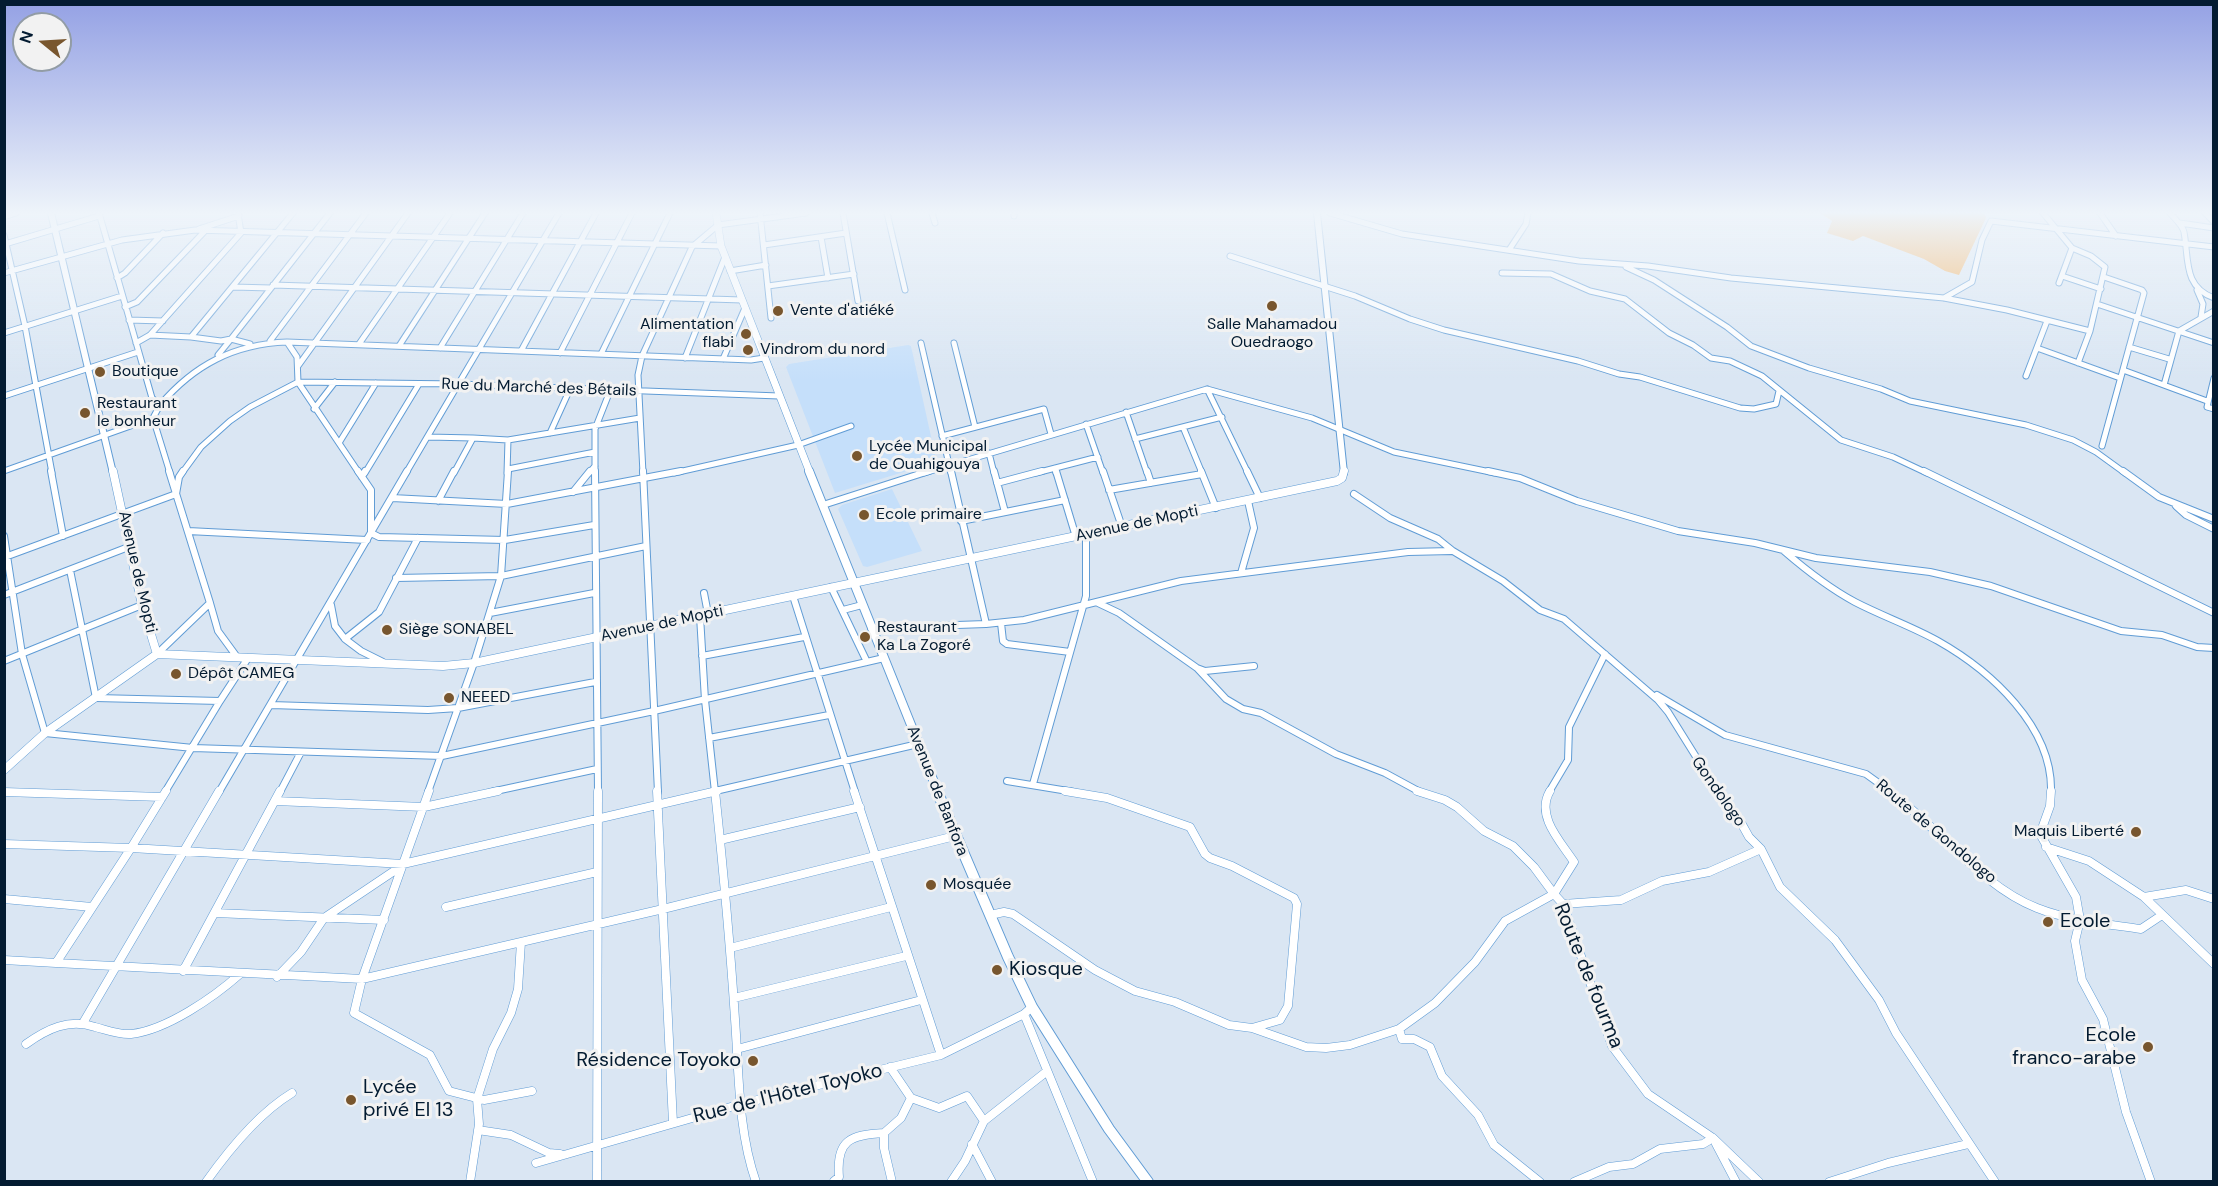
<!DOCTYPE html>
<html>
<head>
<meta charset="utf-8">
<style>
  body { margin:0 }
  #map { position:relative; width:2218px; height:1186px; overflow:hidden; background:#dae6f3; font-family:"DM Sans",sans-serif }
  canvas { display:block }
  .frame { position:absolute; inset:0; border:6px solid #031b31; pointer-events:none }
  .north { position:absolute; left:12px; top:12px; width:60px; height:60px; box-sizing:border-box; background:#f2f2f2; border:2px solid #929ca5; border-radius:50%; rotate:288deg; font-size:16px; font-weight:700; line-height:24px; text-align:center; color:#031b31 }
  .north::after { content:''; display:block; margin:auto; width:21px; height:27px; background:#78562e; clip-path:polygon(50% 0,100% 100%,50% 72%,0 100%) }
</style>
</head>
<body>
<div id="map">
<canvas width="2218" height="1186"></canvas>
<div class="frame"></div>
<div class="north">N</div>
</div>
<script>
const c = document.querySelector('canvas').getContext('2d');
c.lineJoin = 'round';
function fill(path, color) {
  c.fillStyle = color;
  c.fill(path, 'evenodd');
}
function stroke(path, color, width, dash) {
  c.strokeStyle = color;
  c.lineWidth = width;
  c.lineCap = dash ? 'butt' : 'round';
  c.setLineDash(dash || []);
  c.stroke(path);
}
function write(font, color, halo, rows, align = 'center') {
  c.font = font + ' "DM Sans",sans-serif';
  c.lineWidth = 6;
  c.setLineDash([]);
  c.textBaseline = 'middle';
  c.strokeStyle = halo;
  c.fillStyle = color;
  for (const [text, x, y, turn = 0] of rows) {
    c.save();
    c.translate(x, y);
    c.rotate((+turn || 0) * Math.PI / 180);
    c.textAlign = isNaN(turn) ? turn : align;
    if (halo) c.strokeText(text, 0, 0);
    c.fillText(text, 0, 0);
    c.restore();
  }
}
fill(new Path2D(`
  M908 345 911 346 936 459 933 463 835 493 786 367 789 364Z
  M892 489 922 551 867 567 863 566 838 509 842 505Z`), '#c5dffa');
fill(new Path2D(`
  M1820 213H1984L1986 218 1959 275 1945 271 1924 259 1863 236 1853 241 1827 233 1832 221Z`), '#f5ad55');
const minorFar2 = new Path2D(`
  M99 213 152 398 160 405C194 365 234 344 287 342L297 357 298 382 359 473
  M760 213 771 318
  M843 213 858 301
  M887 213 905 290
  M932 213 935 223
  M1014 213V216
  M1330 213 1402 234 1579 261 1648 266 1731 278 1944 298 2007 310 2090 331
  M2043 213 2072 248 2059 283
  M2100 213 2116 236
  M2170 213C2175 219 2183 226 2184 232 2189 259 2183 287 2214 298
  M2205 213 2214 222
  M4 217 16 213
  M2180 223 2214 228
  M199 229 239 216
  M4 235 25 326 52 473
  M821 237 828 278
  M5 244 99 216
  M764 245 846 233
  M2072 248 2091 256 2105 267 2090 331 2078 363
  M1509 250 1526 224 1528 213
  M1230 256 1355 296 1410 319 1444 330 1578 361 1619 374 1640 377 1740 408 1754 409 1776 404 1779 391
  M1626 267 1654 280 1727 327 1751 346 1809 368 1881 389 1910 401 2026 425 2073 440 2096 452 2125 473
  M730 271 766 265
  M4 273 122 240 195 230 721 246
  M1502 273 1551 274 1590 291 1625 299 1669 333 1693 345 1711 358 1730 361 1762 376 1841 440 1893 457 1927 473
  M2062 276 2101 289
  M117 278 125 273 163 233
  M273 285 742 300
  M768 286 854 274
  M233 287 271 288
  M2197 290 2203 304 2201 317
  M1944 298 1972 282 1982 240 1991 221 2214 247
  M2097 304 2214 343
  M125 307 137 302 204 232
  M129 320 163 321
  M4 333 122 296
  M150 335 191 337 293 213
  M191 337 221 341 231 339
  M270 341 366 213
  M287 342 751 360 764 358
  M136 343 150 335 241 233 238 213
  M921 343 951 473
  M954 343 975 427
  M250 344 231 339 330 213
  M359 344 450 213
  M399 346 485 213
  M2129 347 2169 359
  M440 348 523 213
  M2037 348 2120 378
  M521 351 596 213
  M560 353 632 213
  M601 354 670 213
  M218 355 231 339
  M685 358 725 257
  M723 359 745 308
  M298 366 408 213
  M2123 370 2207 401
  M2026 376 2047 321
  M2214 378 2207 407 2214 409
  M2164 385 2179 331 2214 311
  M1207 389 1312 418 1394 452 1495 473
  M1207 389 1248 473
  M4 396 138 352
  M160 405 153 418 170 473
  M314 409 335 382
  M1126 412 1147 473
  M1086 424 1103 473
  M1183 427 1202 473
  M550 433 570 389
  M942 436 1044 409 1051 434
  M428 437 473 438 454 473
  M473 438 508 440 640 418
  M1135 439 1222 417
  M339 443 376 383
  M2102 446 2144 293 2142 290 2104 277
  M989 453 994 473
  M1055 468 1056 473
  M508 469 595 452
  M4 471 153 418
  M182 473 201 447 230 421 250 407 298 382 459 384 779 396
  M365 473 419 384
  M406 473 559 213
  M507 473 508 440
  M589 473 595 466
  M595 473V429L610 391
  M643 473 638 375 642 356 692 247 718 225 806 213
  M674 473 798 445 851 426
  M924 473 1207 389
  M1036 473 1098 457`);
const minorFar1 = new Path2D(`
  M51 471 63 536
  M358 471 371 490V533L379 537 505 540 594 525
  M595 471 598 792
  M643 471 658 792
  M951 471 986 624
  M994 471 1005 512
  M1056 471 1076 537
  M1103 471 1122 527
  M1147 471 1151 483
  M1201 471 1216 508
  M1247 471 1260 498
  M1488 471 1520 478 1577 501 1678 531 1755 543 1816 558 1930 572 1991 586 2121 631 2162 635 2197 647 2214 648
  M1924 471 2214 613
  M2123 471 2159 497 2214 519
  M362 477 365 471
  M997 483 1042 471
  M1109 490 1202 474
  M573 492 590 471
  M1354 494 1390 518 1438 539 1453 551 1503 581 1540 610 1564 619 1658 700 1668 712 1718 792
  M392 498 507 504 681 471
  M438 501 454 471
  M823 505 929 471
  M2176 506 2186 515 2214 529
  M961 521 1065 500
  M188 531 367 540
  M4 536 22 654 45 733 193 748 442 756 654 711 884 658
  M1784 551C1806 570 1829 588 1855 602 1882 616 1911 626 1938 641 1991 671 2053 727 2051 792
  M5 557 176 494 179 477 183 471
  M70 570 96 698 220 701 248 658
  M1241 573 1254 528 1248 501
  M396 578 501 576 646 546
  M831 587 867 662
  M704 593 708 614
  M4 595 131 546
  M793 596 855 792
  M210 603 218 631 237 657
  M1098 603 1119 613 1197 668 1205 671 1254 666
  M331 605 335 626 345 639 379 612 418 538
  M843 610 862 605
  M490 613 594 593
  M700 616 705 700 715 792
  M1001 623 1003 641 1007 644 1070 652
  M871 628 986 624 1024 620 1181 581 1408 552 1452 551
  M345 639 361 651 383 662
  M157 654 210 603 169 471
  M702 656 804 637
  M4 661 142 605
  M1197 668 1226 699 1243 709 1261 713 1336 754 1385 773 1420 792
  M1657 695 1725 735 1866 774 1891 792
  M271 705 428 710 458 708 595 682
  M709 738 829 715
  M1007 781 1074 792
  M1033 784 1086 596V535
  M4 792H15
  M165 792 220 701
  M219 792 407 471
  M280 792 301 752
  M428 792 474 663 501 576 508 471
  M491 792 597 769
  M711 792 918 744
  M1549 792 1568 760 1569 727 1605 654`);
const minor = new Path2D(`
  M166 791 131 848 403 864 717 791
  M429 791 362 979 354 1013 430 1055 449 1091 484 1100 532 1091
  M657 791 673 1123
  M715 791C723 867 730 943 735 1019 739 1073 738 1131 756 1182
  M854 791 941 1055
  M1065 791 1107 798 1190 827 1205 854 1210 858 1232 866 1294 898 1297 904 1288 1006 1280 1020 1252 1028
  M1550 791C1535 816 1561 842 1574 862L1554 894 1563 904 1612 1046 1648 1094 1713 1138 1759 1182
  M1717 791 1739 819 1749 837 1761 849 1780 887 1835 940 1879 1000 1896 1033 1995 1182
  M1889 791C1937 826 1982 887 2037 908 2070 921 2107 924 2141 929L2162 915
  M2051 791 2050 806 2040 834 2076 897 2080 920 2075 941 2082 980 2103 1019 2126 1112 2151 1182
  M4 792 162 797
  M275 801 424 807 498 791
  M720 840 860 807
  M4 844 131 848 56 963 362 979 663 909 955 836
  M2046 847 2089 861 2144 897 2186 890 2214 899
  M2144 897 2214 964
  M4 899 92 907
  M1563 904 1621 900 1662 881 1709 872 1761 849
  M446 907 597 872
  M215 913 384 920
  M990 915 1004 912 1013 914 1095 970 1135 991 1175 1002 1229 1025 1252 1028 1306 1047 1326 1048 1350 1045 1399 1029 1435 1003 1475 962 1505 921 1554 894 1534 867 1513 846 1484 831 1457 807 1445 800 1417 791
  M730 948 891 907
  M4 960 56 963
  M183 971 280 791
  M277 977 301 952 324 918 403 865
  M734 998 906 956
  M1024 1014 1093 1182
  M83 1023 219 791
  M1399 1029 1402 1039H1414L1430 1047 1442 1076 1478 1115 1494 1145 1540 1182
  M26 1044C47 1029 69 1018 95 1027 107 1030 119 1035 131 1034 167 1030 214 997 240 974
  M737 1049 921 1000
  M890 1067 911 1098 901 1118 884 1133V1148L892 1182
  M911 1098 939 1108 967 1096 984 1121
  M478 1130 511 1135 549 1153 560 1154
  M972 1144 992 1182
  M1716 1144 1736 1182
  M536 1163 741 1104 941 1055 1024 1014 1032 1007
  M834 1181 839 1177C836 1140 850 1135 884 1133
  M206 1182C228 1151 259 1113 292 1093
  M470 1182 479 1124 477 1099 493 1049 511 1013 518 989 521 942
  M597 1182 598 791
  M951 1182 965 1161 984 1121 1046 1072
  M1574 1182 1609 1167 1633 1164 1660 1149 1703 1144 1713 1138
  M1829 1182 1888 1163 1968 1144`);
const tertiaryFar1 = new Path2D(`
  M51 213 113 473
  M1317 213 1344 473`);
const tertiary = new Path2D(`
  M113 471 142 605 157 654 443 666 474 663 1337 481 1342 478 1344 471
  M4 770 45 733 157 654`);
const secondaryFar2 = new Path2D(`
  M716 213 721 246 810 473`);
const secondaryFar1 = new Path2D(`
  M809 471 938 792`);
const secondary = new Path2D(`
  M937 791 1008 957 1032 1007 1109 1129 1148 1182`);
stroke(minorFar2, '#609cd5', 7);
stroke(minorFar1, '#609cd5', 8);
stroke(minor, '#609cd5', 9);
stroke(tertiaryFar1, '#609cd5', 8);
stroke(tertiary, '#609cd5', 9);
stroke(secondaryFar2, '#609cd5', 8);
stroke(secondaryFar1, '#609cd5', 10);
stroke(secondary, '#609cd5', 12);
stroke(minorFar2, '#fff', 5);
stroke(minorFar1, '#fff', 6);
stroke(minor, '#fff', 8);
stroke(tertiaryFar1, '#fff', 6);
stroke(tertiary, '#fff', 8);
stroke(secondaryFar2, '#fff', 7);
stroke(secondaryFar1, '#fff', 8);
stroke(secondary, '#fff', 10);
const sky = c.createLinearGradient(0, 0, 0, 380);
sky.addColorStop(0, '#94a1e4');
sky.addColorStop(0.56, '#eef4fa');
sky.addColorStop(1, '#eef4fa00');
c.fillStyle = sky;
c.fillRect(0, 0, 2218, 380);
for (const [x, y, r, color] of [
  [1272,306,6,"#78562e"],
  [778,311,6,"#78562e"],
  [746,334,6,"#78562e"],
  [748,350,6,"#78562e"],
  [100,372,6,"#78562e"],
  [85,413,6,"#78562e"],
  [857,456,6,"#78562e"],
  [864,515,6,"#78562e"],
  [387,630,6,"#78562e"],
  [865,637,6,"#78562e"],
  [176,674,6,"#78562e"],
  [449,698,6,"#78562e"],
  [2136,832,6,"#78562e"],
  [931,885,6,"#78562e"],
  [2048,922,6,"#78562e"],
  [997,970,6,"#78562e"],
  [2148,1047,6,"#78562e"],
  [753,1061,6,"#78562e"],
  [351,1100,6,"#78562e"]
]) {
  const dot = new Path2D();
  dot.arc(x, y, r, 0, 2 * Math.PI);
  c.fillStyle = color;
  c.fill(dot);
  stroke(dot, '#f2f2f2', 2);
}
write('16px', '#031b31', '#f2f2f2', [
  ["Vente d'atiéké",790,311],
  ["Alimentation",734,325,"right"],
  ["flabi",734,343,"right"],
  ["Salle Mahamadou",1272,325,"center"],
  ["Ouedraogo",1272,343,"center"],
  ["Vindrom du nord",760,350],
  ["Boutique",112,372],
  ["Restaurant",97,404],
  ["le bonheur",97,422],
  ["Lycée Municipal",869,447],
  ["de Ouahigouya",869,465],
  ["Ecole primaire",876,515],
  ["Restaurant",877,628],
  ["Ka La Zogoré",877,646],
  ["Siège SONABEL",399,630],
  ["Dépôt CAMEG",188,674],
  ["NEEED",461,698],
  ["Maquis Liberté",2124,832,"right"],
  ["Mosquée",943,885]
], 'left');
write('16px', '#031b31', '#f2f2f2', [
  ["Rue du Marché des Bétails",539,388,2],
  ["Avenue de Mopti",1137,524,-12],
  ["Avenue de Mopti",137,572,77],
  ["Avenue de Mopti",662,624,-12],
  ["Avenue de Banfora",937,791,68],
  ["Gondologo",1718,792,55],
  ["Route de Gondologo",1936,832,40]
]);
write('20px', '#031b31', '#f2f2f2', [
  ["Ecole",2060,922],
  ["Kiosque",1009,970],
  ["Ecole",2136,1036,"right"],
  ["franco-arabe",2136,1059,"right"],
  ["Résidence Toyoko",741,1061,"right"],
  ["Lycée",363,1088],
  ["privé El 13",363,1111]
], 'left');
write('20px', '#031b31', '#f2f2f2', [
  ["Route de fourma",1588,976,68],
  ["Rue de l'Hôtel Toyoko",788,1094,-14]
]);
</script>
</body>
</html>
